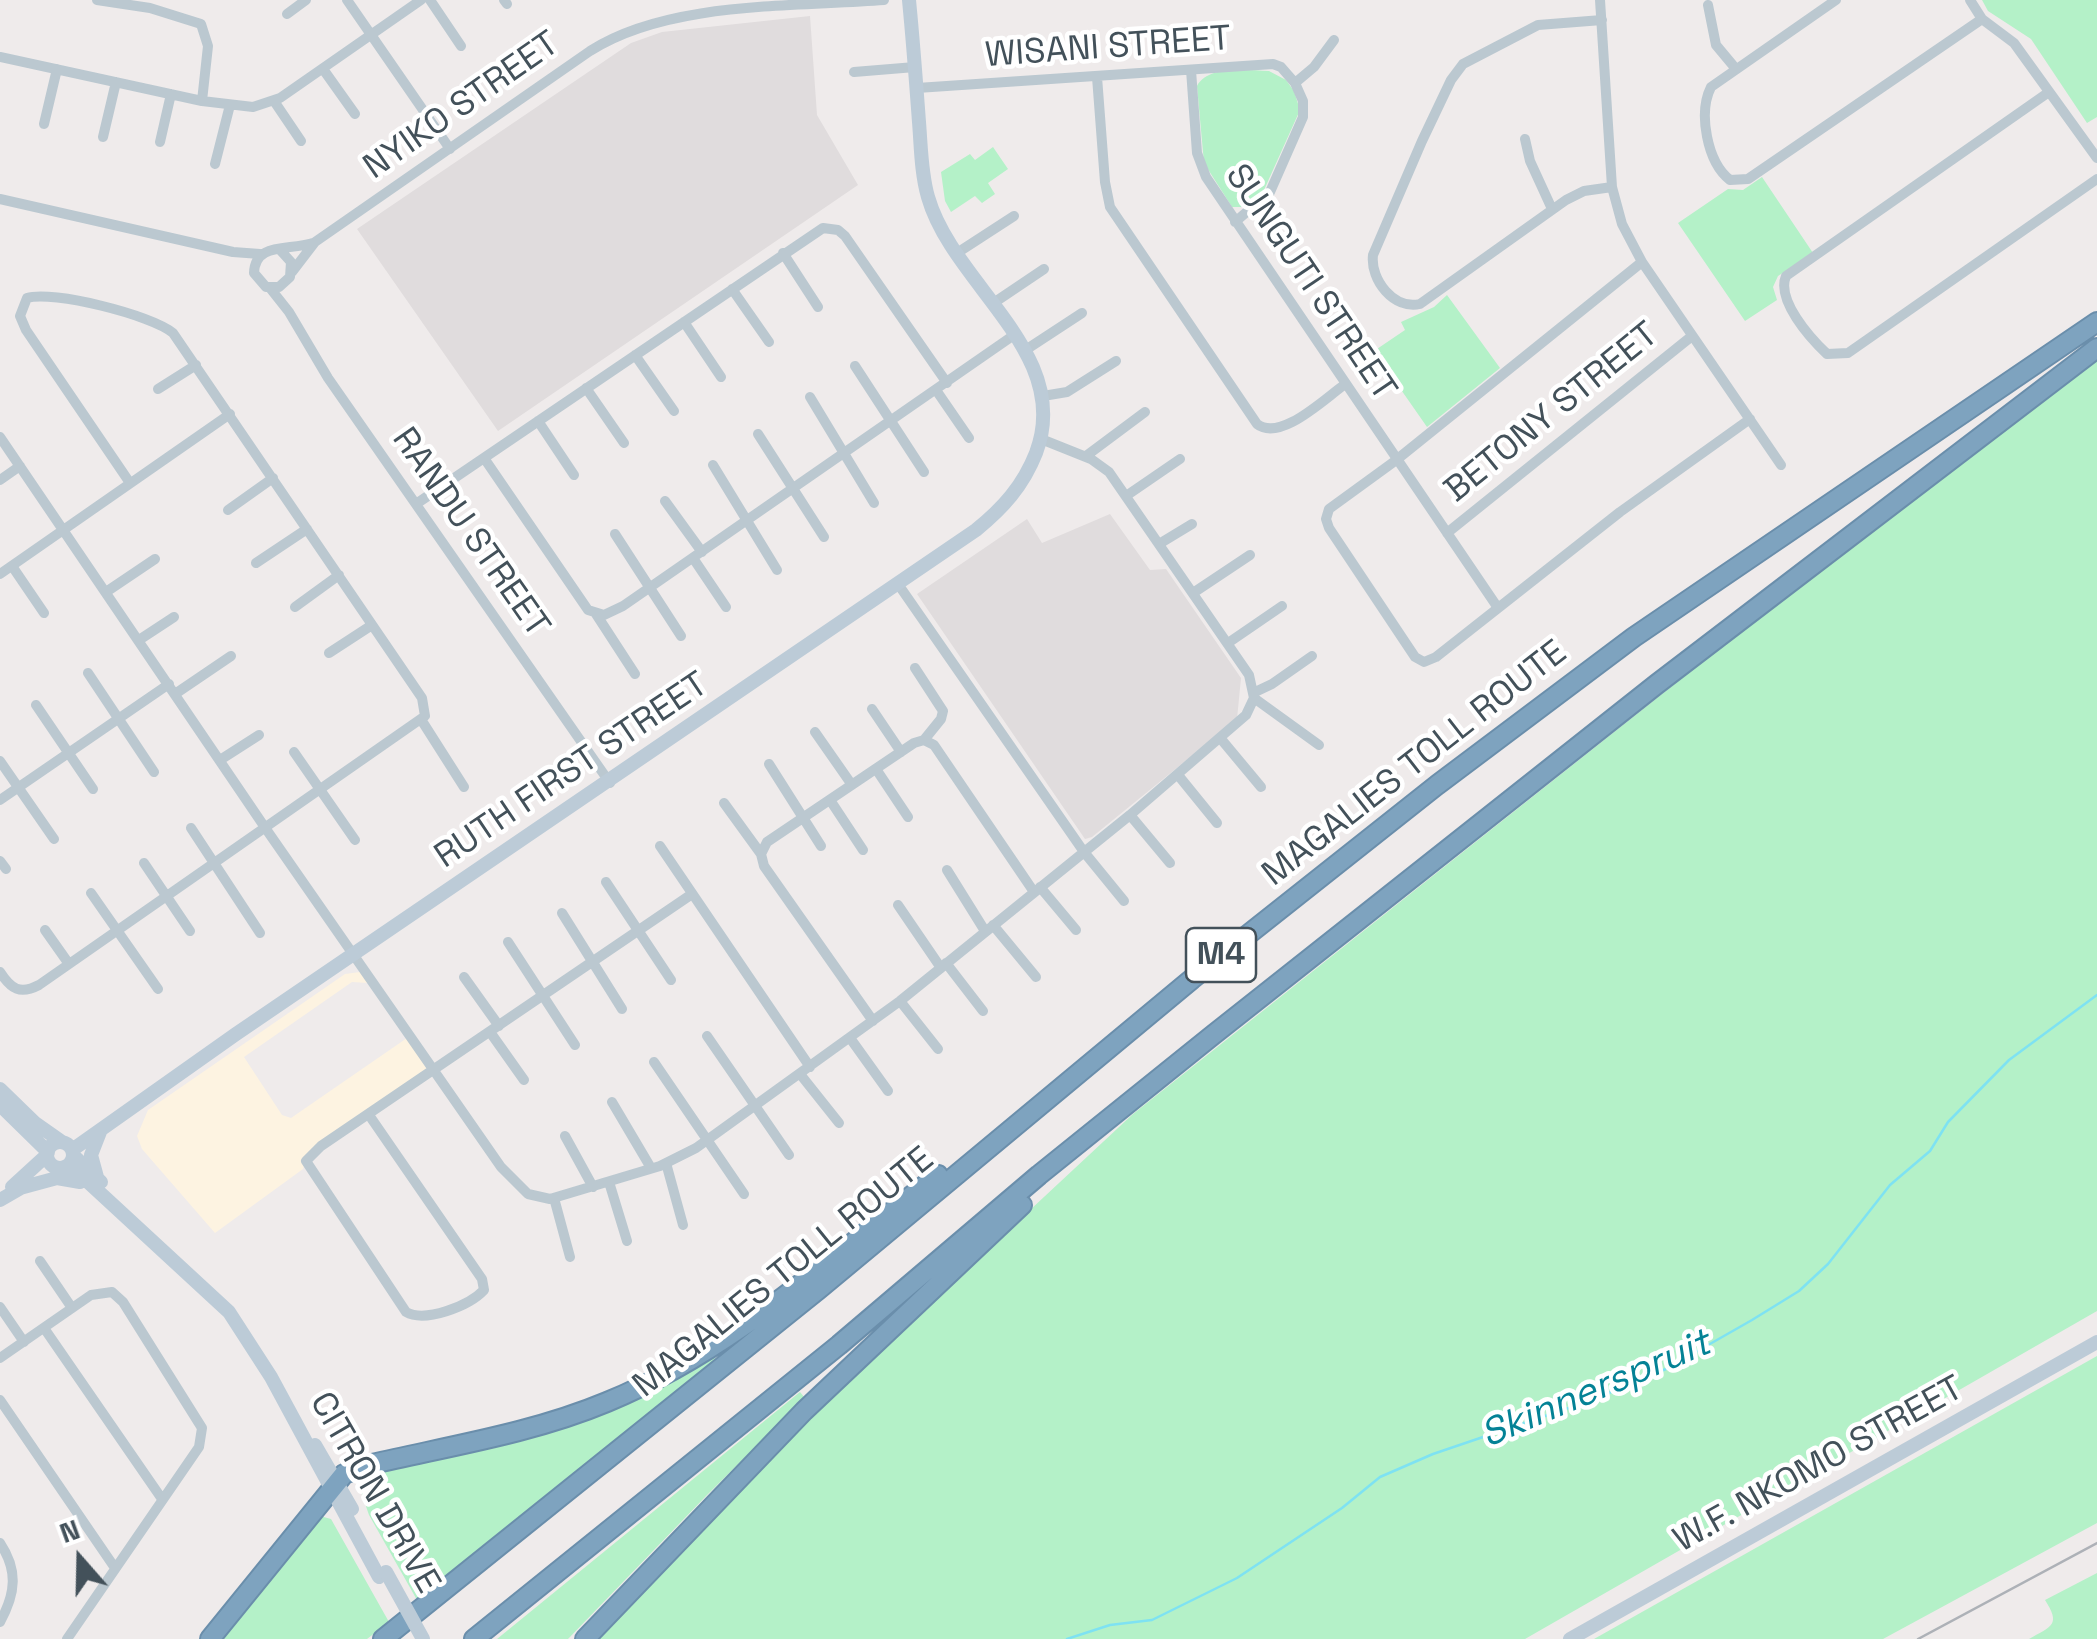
<!DOCTYPE html>
<html>
<head>
<meta charset="utf-8">
<style>
  body { margin:0 }
  #map { position:relative; width:2097px; height:1639px; overflow:hidden; background:#efebeb; font-family:"Space Grotesk",sans-serif }
  canvas { display:block }
  .north { position:absolute; left:30px; top:1509px; width:100px; height:100px; -webkit-text-stroke:8px #fff; paint-order:stroke; rotate:340deg; font-size:28px; font-weight:700; line-height:40px; text-align:center; color:#43515a }
  .north::after { content:''; display:block; margin:auto; width:35px; height:45px; background:#43515a; clip-path:polygon(50% 0,100% 100%,50% 72%,0 100%) }
</style>
</head>
<body>
<div id="map">
<canvas width="2097" height="1639"></canvas>
<div class="north">N</div>
</div>
<script>
const c = document.querySelector('canvas').getContext('2d');
c.lineJoin = 'round';
function fill(path, color) {
  c.fillStyle = color;
  c.fill(path, 'evenodd');
}
function stroke(path, color, width, dash) {
  c.strokeStyle = color;
  c.lineWidth = width;
  c.lineCap = dash ? 'butt' : 'round';
  c.setLineDash(dash || []);
  c.stroke(path);
}
function write(font, color, halo, rows, align = 'center') {
  c.font = font + ' "Space Grotesk",sans-serif';
  c.lineWidth = 9;
  c.setLineDash([]);
  c.textBaseline = 'middle';
  c.strokeStyle = halo;
  c.fillStyle = color;
  for (const [text, x, y, turn = 0] of rows) {
    c.save();
    c.translate(x, y);
    c.rotate((+turn || 0) * Math.PI / 180);
    c.textAlign = isNaN(turn) ? turn : align;
    if (halo) c.strokeText(text, 0, 0);
    c.fillText(text, 0, 0);
    c.restore();
  }
}
fill(new Path2D(`
  M360 972 368 983 352 982 244 1057 282 1115 291 1118 407 1038 427 1069 308 1153 303 1169 215 1233 142 1149 137 1136 148 1110 345 974Z`), '#fdf3e1');
fill(new Path2D(`
  M810 16 817 115 858 185 498 431 357 229 631 43 662 32Z
  M1110 514 1150 570 1166 569 1241 678 1237 719 1092 837 1085 839 917 594 1027 519 1042 543Z`), '#e0dcdd');
fill(new Path2D(`
  M1982 0H2097V117L2087 123 2031 39 1988 11Z
  M1269 71 1286 80 1294 91 1300 110 1264 190 1246 207H1232L1204 163 1197 86C1208 65 1247 70 1269 71Z
  M993 147 1008 169 988 183 995 194 982 203 975 196 951 212 945 201 941 172 970 154 975 160Z
  M1762 177 1813 253 1778 276 1773 287 1777 300 1745 321 1678 223 1728 189 1743 190Z
  M1447 295 1500 368 1427 427 1374 351 1405 330 1401 322 1434 307Z
  M2097 359V1311L1525 1639H595L736 1489 853 1375 1133 1114 1696 667Z
  M713 1356 717 1361 417 1600 369 1515 359 1486C400 1456 492 1448 544 1433 604 1415 660 1389 713 1356Z
  M2097 1356V1523L1883 1639H1594Z
  M800 1392 805 1398 707 1495 568 1639H497Z
  M320 1516 331 1519 389 1622 367 1639H219Z
  M2097 1573V1639H2029C2052 1626 2061 1625 2045 1600Z`), '#b4f1c8');
stroke(new Path2D(`
  M1067 1639 1110 1625 1152 1620 1237 1578 1342 1508 1380 1477 1433 1454 1592 1400 1666 1369 1752 1320 1799 1291 1828 1264 1890 1185 1930 1151 1948 1122 2009 1060 2097 995`), '#7ee2f2', 2.5);
const highway = new Path2D(`
  M210 1639 344 1474 372 1464C450 1446 533 1433 607 1402 732 1351 833 1256 938 1175
  M383 1639 819 1289 1192 979 1437 785 1634 637 2097 322
  M474 1639 839 1345 1039 1175 1213 1035 1657 684 2097 348
  M585 1639 804 1411 1022 1205`);
stroke(highway, '#6a8eab', 22);
stroke(new Path2D(`
  M97 0 150 8 201 24 208 46 202 101
  M347 0 450 149
  M430 0 461 46
  M504 0 507 4
  M1600 0 1612 187 1622 224 1642 262 1781 465
  M1836 0 1711 87C1698 113 1707 162 1730 180L1748 179 1982 19
  M1970 0 1982 19 2014 43 2097 158
  M1708 5 1716 45 1736 69
  M287 14 306 0
  M1602 20 1538 25 1463 64 1451 80 1422 141 1373 255C1370 280 1394 310 1420 304L1566 200 1584 191 1612 187
  M0 57 202 101 253 107 280 98 421 0
  M323 69 355 114
  M1191 70 1197 153 1206 177 1498 608
  M854 72 915 67
  M1097 77 1105 182 1110 207 1257 424C1280 442 1323 400 1344 385
  M1295 83 1314 67 1334 40
  M917 88 1273 64 1281 67 1295 83 1303 101V117L1270 192 1235 222
  M2049 92 1786 276C1776 300 1810 338 1827 354L1848 353 2097 179
  M274 101 301 141
  M44 124 57 69
  M103 137 116 82
  M1525 139 1530 161 1552 209
  M160 142 171 94
  M215 164 230 105
  M0 199 233 252 260 254
  M281 251 291 262 290 277 279 287H266L254 273C255 242 288 251 313 243
  M783 253 818 307
  M957 253 1014 216
  M1642 262 1395 461 1329 509 1326 519 1329 528 1415 657 1424 662 1436 657 1620 512 1750 419
  M292 272 315 242 590 51C668 1 793 7 884 0
  M270 288 289 312 328 378 610 783
  M732 289 769 342
  M992 304 1044 269
  M684 322 721 377
  M1024 351 1082 313
  M635 355 674 411
  M855 366 924 472
  M586 388 624 443
  M158 389 196 365
  M936 390 969 438
  M1043 396 1067 392 1116 361
  M810 397 874 503
  M538 421 574 475
  M758 434 824 537
  M0 437 266 829 501 1167 528 1194 550 1199 660 1166 696 1148 900 1001 1130 815 1246 715 1254 698 1249 675 1109 472 1091 459 1041 439
  M1086 456 1145 412
  M484 458 588 610 604 615 623 606 1014 335
  M713 465 777 570
  M0 480 20 466
  M1126 496 1180 459
  M665 501 702 552
  M416 504 823 228 838 230 845 236 947 383
  M228 510 273 478
  M1447 533 1692 336
  M615 534 681 636
  M1159 544 1192 524
  M693 558 726 607
  M256 563 307 529
  M12 566 44 613
  M0 574 230 414
  M898 584 1084 852 1124 901
  M106 592 155 559
  M1193 593 1250 555
  M295 607 339 575
  M596 614 635 674
  M139 640 174 617
  M1228 643 1282 606
  M329 653 372 625
  M915 668 943 711 941 719 924 740
  M88 673 154 772
  M1253 693 1272 684 1312 656
  M175 694 231 656
  M1254 698 1319 745
  M36 705 93 789
  M872 709 901 752
  M422 721 464 787
  M815 732 852 785
  M1221 739 1261 787
  M294 752 355 840
  M220 760 259 735
  M0 761 54 839
  M769 764 821 846
  M876 769 908 817
  M1178 775 1217 823
  M0 800 169 684
  M830 800 863 850
  M724 803 761 854
  M1130 815 1170 863
  M191 828 260 933
  M660 846 810 1067
  M0 861 6 869
  M144 863 190 931
  M947 870 985 931
  M606 882 671 980
  M1040 887 1076 930
  M91 893 158 989
  M898 905 941 968
  M562 913 622 1009
  M993 925 1036 977
  M45 930 69 964
  M508 942 575 1045
  M946 963 983 1011
  M0 972C11 989 20 995 39 985L425 716 422 698 173 333C152 315 52 290 27 298L20 316 26 330 130 483
  M464 977 499 1026
  M900 1001 938 1049
  M873 1021 764 866 761 854 767 842 914 743 924 740 934 745 1034 892
  M490 1032 524 1080
  M707 1036 789 1155
  M850 1038 888 1091
  M654 1062 744 1194
  M800 1074 839 1123
  M612 1102 651 1168
  M369 1115 482 1279 484 1290C469 1306 425 1323 406 1312L306 1161 321 1146 692 894
  M565 1136 593 1187
  M666 1163 683 1225
  M609 1182 627 1241
  M554 1198 570 1257
  M40 1261 72 1308
  M0 1307 24 1342
  M44 1328 162 1499
  M0 1358 91 1295 112 1292 123 1302 202 1428 199 1447 67 1639
  M0 1400 115 1568
  M0 1543C18 1570 16 1593 0 1622`), '#bbc8d0', 10);
stroke(new Path2D(`
  M0 1089 35 1123 62 1142
  M0 1105 48 1152
  M47 1155a13 13 0 1 1 26 0a13 13 0 1 1-26 0Z
  M72 1150 236 1034 976 530C1003 508 1023 486 1036 453 1074 353 953 285 928 197 921 173 921 146 919 122 916 81 913 41 909 0
  M73 1155 101 1182
  M64 1167 86 1180 229 1312 271 1377 379 1577
  M97 1177 91 1155 100 1132
  M12 1187 47 1155
  M20 1188 57 1178 80 1182
  M0 1200 26 1185
  M315 1445 352 1509
  M1570 1639 2097 1342`), '#bccbd7', 14);
stroke(highway, '#7ea3bf', 18);
stroke(new Path2D(`
  M1918 1639 2097 1543`), '#adb1b7', 2.5);
stroke(new Path2D(`
  M386 1572 423 1639`), '#bccbd7', 14);
for (const [x, y, w] of [
  [1221,955,70]
]) {
  const box = new Path2D();
  box.roundRect(x - w / 2, y - 27, w, 54, 8);
  c.fillStyle = '#fff';
  c.fill(box);
  stroke(box, '#43515a', 2.5);
}
write('bold 32px', '#43515a', null, [
  ["M4",1221,955]
]);
write('35px', '#43515a', '#fff', [
  ["WISANI STREET",1108,48,-4],
  ["NYIKO STREET",462,106,-35],
  ["SUNGUTI STREET",1310,283,56],
  ["BETONY STREET",1552,413,-39],
  ["RANDU STREET",470,533,55],
  ["MAGALIES TOLL ROUTE",1415,764,-38],
  ["RUTH FIRST STREET",572,771,-34],
  ["MAGALIES TOLL ROUTE",784,1273,-39],
  ["W.F. NKOMO STREET",1819,1465,-29],
  ["CITRON DRIVE",374,1493,60]
]);
write('italic 38px', '#048296', '#fff', [
  ["Skinnerspruit",1596,1390,-23]
]);
</script>
</body>
</html>
